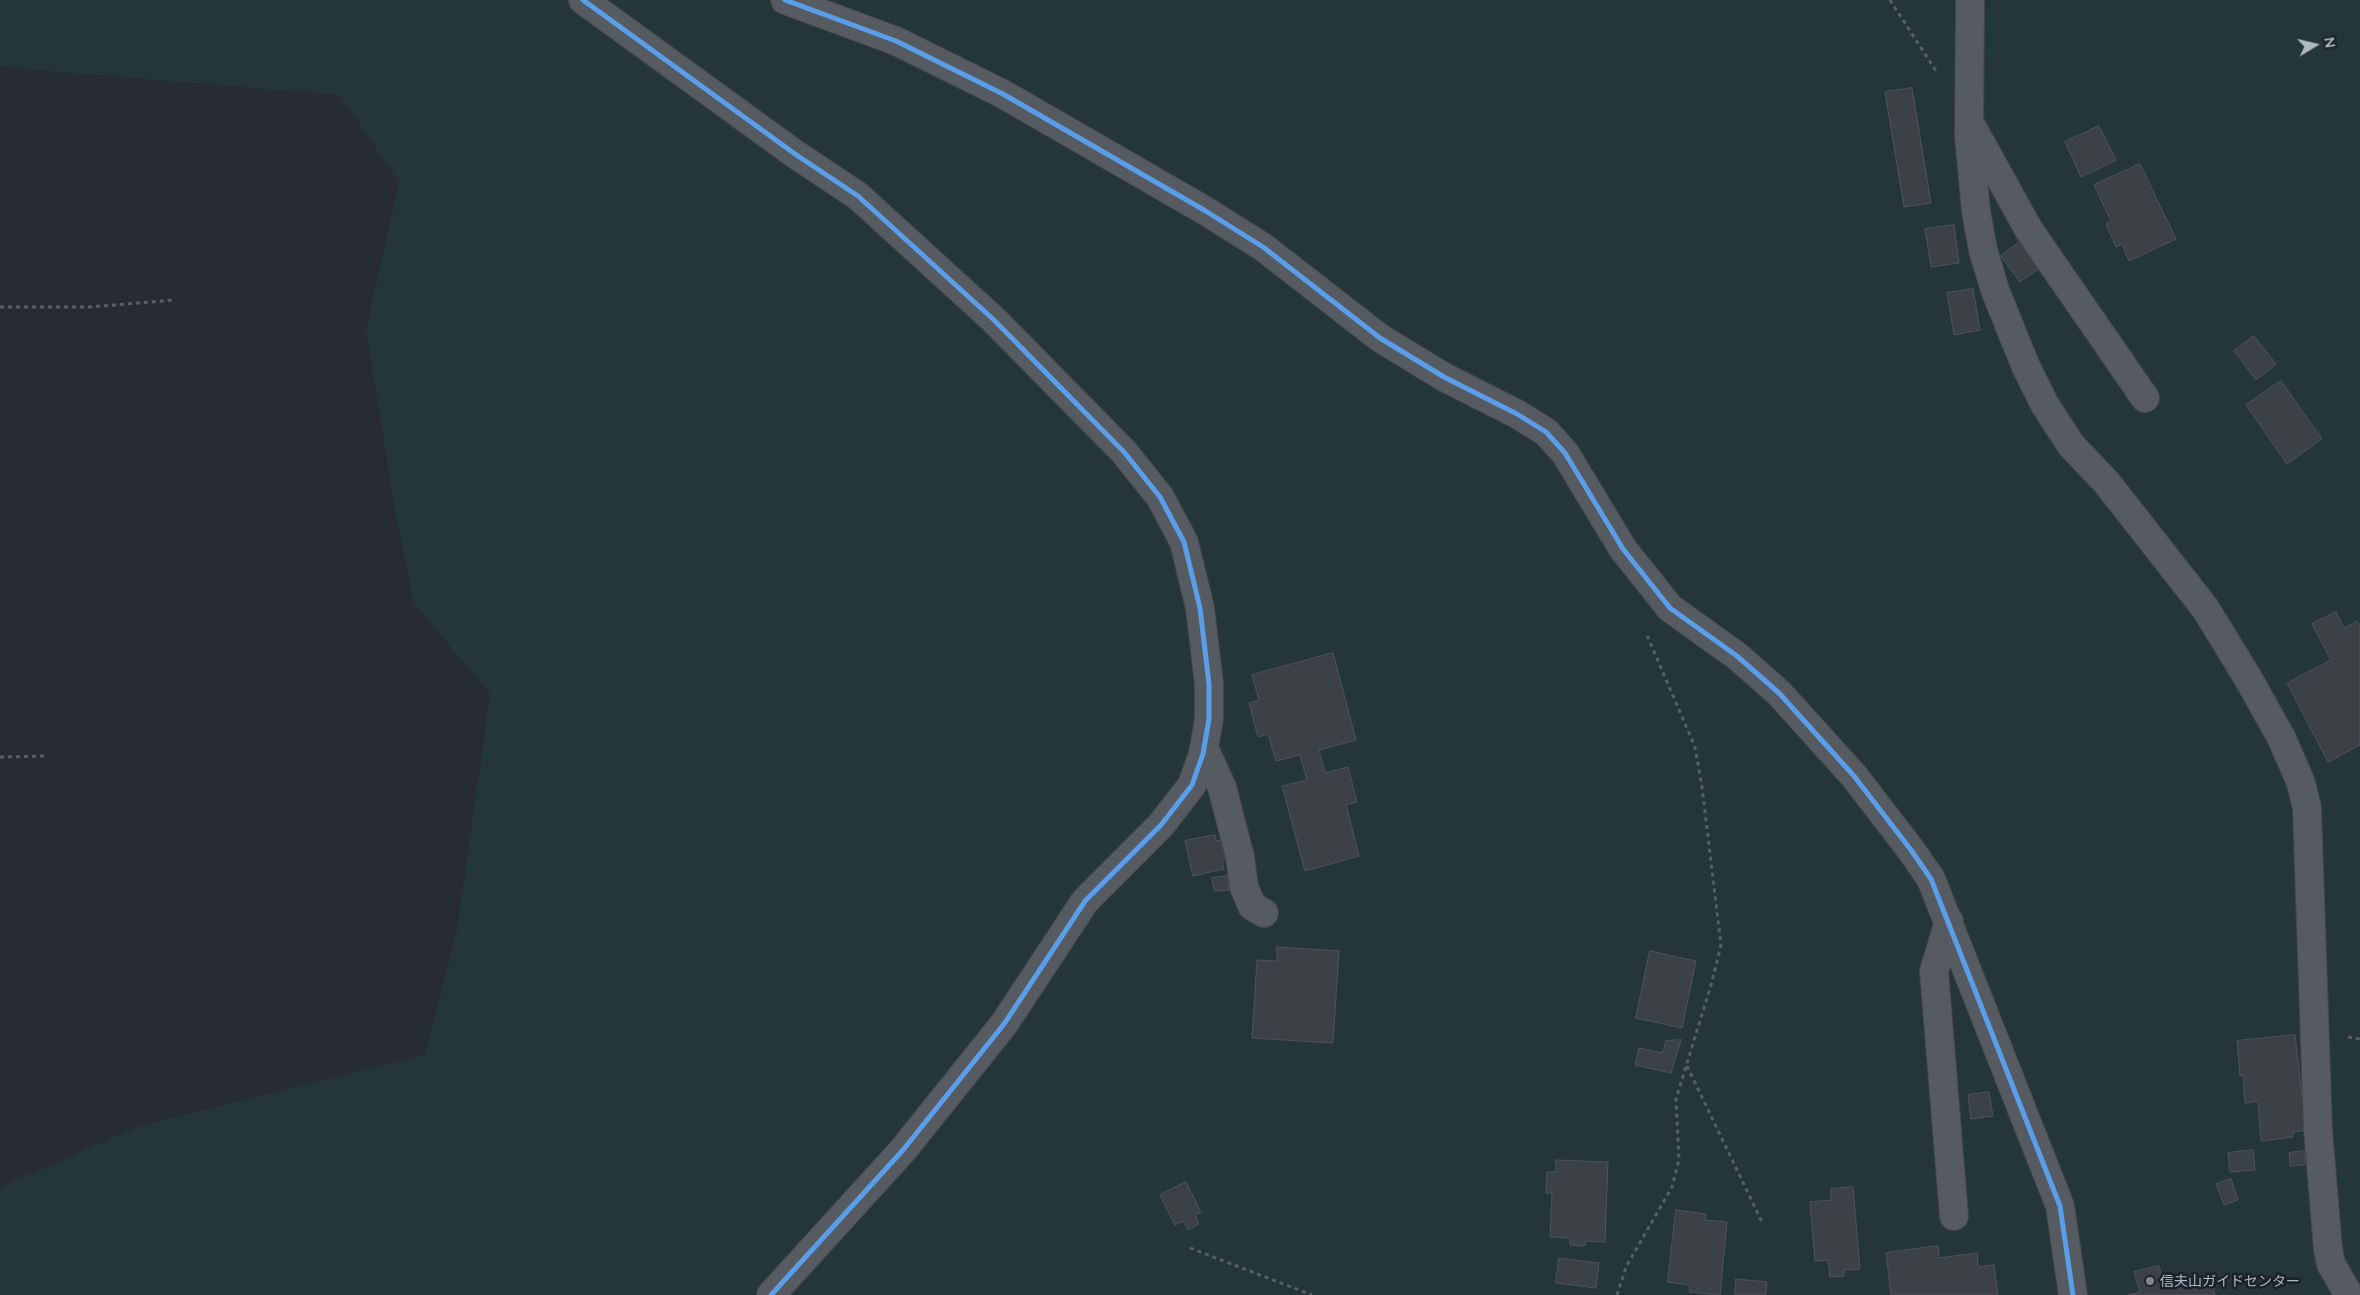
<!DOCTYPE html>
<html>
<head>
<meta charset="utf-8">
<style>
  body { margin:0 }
  #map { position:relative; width:2360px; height:1295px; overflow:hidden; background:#272c32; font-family:Lato,sans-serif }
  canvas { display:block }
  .north { position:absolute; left:2290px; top:20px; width:50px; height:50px; -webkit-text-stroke:4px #1b222c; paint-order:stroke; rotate:81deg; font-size:14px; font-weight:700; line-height:20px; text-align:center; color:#b0b8c4 }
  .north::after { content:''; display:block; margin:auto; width:18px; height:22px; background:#b0b8c4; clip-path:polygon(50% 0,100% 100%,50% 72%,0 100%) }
</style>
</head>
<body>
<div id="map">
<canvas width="2360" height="1295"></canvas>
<div class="north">N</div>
</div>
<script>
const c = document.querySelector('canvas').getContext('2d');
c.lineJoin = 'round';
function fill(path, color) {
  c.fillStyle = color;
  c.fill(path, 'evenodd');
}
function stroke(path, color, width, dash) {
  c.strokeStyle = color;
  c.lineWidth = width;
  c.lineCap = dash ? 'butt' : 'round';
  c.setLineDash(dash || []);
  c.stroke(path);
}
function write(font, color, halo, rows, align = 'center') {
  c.font = font + ' Lato,"Noto Sans JP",sans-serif';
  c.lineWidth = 5;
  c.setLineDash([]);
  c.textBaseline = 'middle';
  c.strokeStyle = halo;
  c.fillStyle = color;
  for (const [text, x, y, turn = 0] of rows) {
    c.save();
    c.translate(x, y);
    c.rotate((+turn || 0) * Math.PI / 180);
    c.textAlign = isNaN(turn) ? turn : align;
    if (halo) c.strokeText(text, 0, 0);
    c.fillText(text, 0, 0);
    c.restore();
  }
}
fill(new Path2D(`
  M0 0H2360V1295H0V1187L142 1125 425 1054 457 931 490 694 414 603 396 515 366 330 399 182 340 95 22 69 0 65Z`), '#253638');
const building = new Path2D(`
  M1912 88 1931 203 1904 207 1885 92Z
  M2099 126 2116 160 2081 177 2065 142Z
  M2140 164 2176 239 2129 261 2122 244 2116 247 2106 224 2111 221 2094 185Z
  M1954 225 1959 263 1931 267 1925 229Z
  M2022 240 2041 267 2020 282 2001 256Z
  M1973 289 1980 330 1954 335 1947 293Z
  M2254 336 2276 364 2256 380 2234 351Z
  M2281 381 2322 439 2287 464 2246 405Z
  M2336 612 2344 628 2357 621 2360 626V745L2328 762 2287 683 2331 660 2312 624Z
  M1333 653 1356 740 1319 750 1325 773 1348 767 1357 802 1346 805 1359 856 1305 871 1282 786 1307 780 1300 755 1276 761 1268 734 1258 737 1249 703 1259 700 1252 675Z
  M1215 835 1216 841 1222 840 1226 859 1222 861 1224 869 1193 876 1185 841Z
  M1228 876 1229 890 1214 891 1212 878Z
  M1277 947 1339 951 1333 1043 1252 1038 1257 960 1277 961Z
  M1650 951 1696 961 1682 1028 1636 1018Z
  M2295 1035 2306 1130 2293 1132V1137L2261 1141 2258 1101 2245 1103 2243 1075 2240 1076 2237 1041Z
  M1681 1040 1671 1073 1635 1065 1639 1048 1663 1053 1666 1041Z
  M1989 1092 1993 1116 1971 1119 1968 1095Z
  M2253 1150 2255 1170 2230 1172 2228 1153Z
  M2304 1151 2305 1165 2290 1166 2289 1153Z
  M1556 1160 1608 1162 1605 1242 1585 1241V1246L1570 1245V1238L1550 1237 1552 1193H1546L1547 1172H1556Z
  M2231 1179 2238 1200 2224 1205 2216 1184Z
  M1186 1182 1201 1212 1195 1215 1199 1224 1188 1230 1183 1221 1175 1225 1160 1195Z
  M1853 1187 1860 1269 1844 1270V1276L1830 1277 1828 1260 1815 1261 1810 1202 1831 1200V1189Z
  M1676 1210 1706 1214 1705 1220 1727 1222 1720 1295 1689 1292 1690 1285 1668 1282Z
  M1938 1246 1939 1258 1977 1253 1978 1267 1994 1265 1998 1295H1891L1886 1253Z
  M1559 1258 1599 1263 1596 1288 1556 1283Z
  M2159 1266 2165 1287 2210 1275 2215 1295H2128L2140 1292 2134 1272Z
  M1736 1279 1767 1282 1766 1295H1735Z`);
fill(building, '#3c4146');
stroke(building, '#4f535a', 1);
const minor = new Path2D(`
  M583 0 795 154 858 196 994 320 1124 452 1160 497 1184 542 1200 608 1209 684V719L1203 754 1192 785 1161 825 1085 901 1004 1024 903 1150 771 1295
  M785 0 896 41 1003 94 1204 210 1263 247 1380 338 1444 377 1517 414 1546 432 1565 453 1623 549 1670 608 1737 656 1779 693 1854 776 1911 850 1931 879 2060 1206 2073 1295
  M1970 0 1969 136 1976 211 1983 250 1995 290 2026 367 2045 405 2071 445 2107 483 2205 608 2248 678 2282 739 2301 783 2307 808 2318 1130 2328 1249 2331 1264 2349 1295
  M1972 127 2029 230 2145 398
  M1204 748 1222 787 1240 857 1244 887 1252 906 1264 913
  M1949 921 1934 971 1954 1216`);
stroke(minor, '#43474b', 30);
stroke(new Path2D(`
  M1890 0 1936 71
  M0 307H89L175 300
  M0 757 45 756
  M2348 1037 2360 1039
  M1687 1066 1762 1222
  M1190 1248 1312 1295
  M1617 1295 1626 1267 1672 1187 1679 1160 1676 1099 1711 985 1721 945 1702 787 1695 747 1646 633`), '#595f65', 3, [4, 4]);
stroke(minor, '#565a61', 28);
stroke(new Path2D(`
  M583 0 795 154 858 196 994 320 1124 452 1160 497 1184 542 1200 608 1209 684V719L1203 754 1192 785 1161 825 1085 901 1004 1024 903 1150 771 1295
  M785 0 896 41 1003 94 1204 210 1263 247 1380 338 1444 377 1517 414 1546 432 1565 453 1623 549 1670 608 1737 656 1779 693 1854 776 1911 850 1931 879 2060 1206 2073 1295`), '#5a9eea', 5);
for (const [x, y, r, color] of [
  [2150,1281,5,"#808791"]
]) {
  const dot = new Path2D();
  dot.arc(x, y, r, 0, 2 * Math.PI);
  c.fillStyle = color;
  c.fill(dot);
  stroke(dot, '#1b222c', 2);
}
write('14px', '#b0b8c4', '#1b222c', [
  ["信夫山ガイドセンター",2160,1281]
], 'left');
</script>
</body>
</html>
